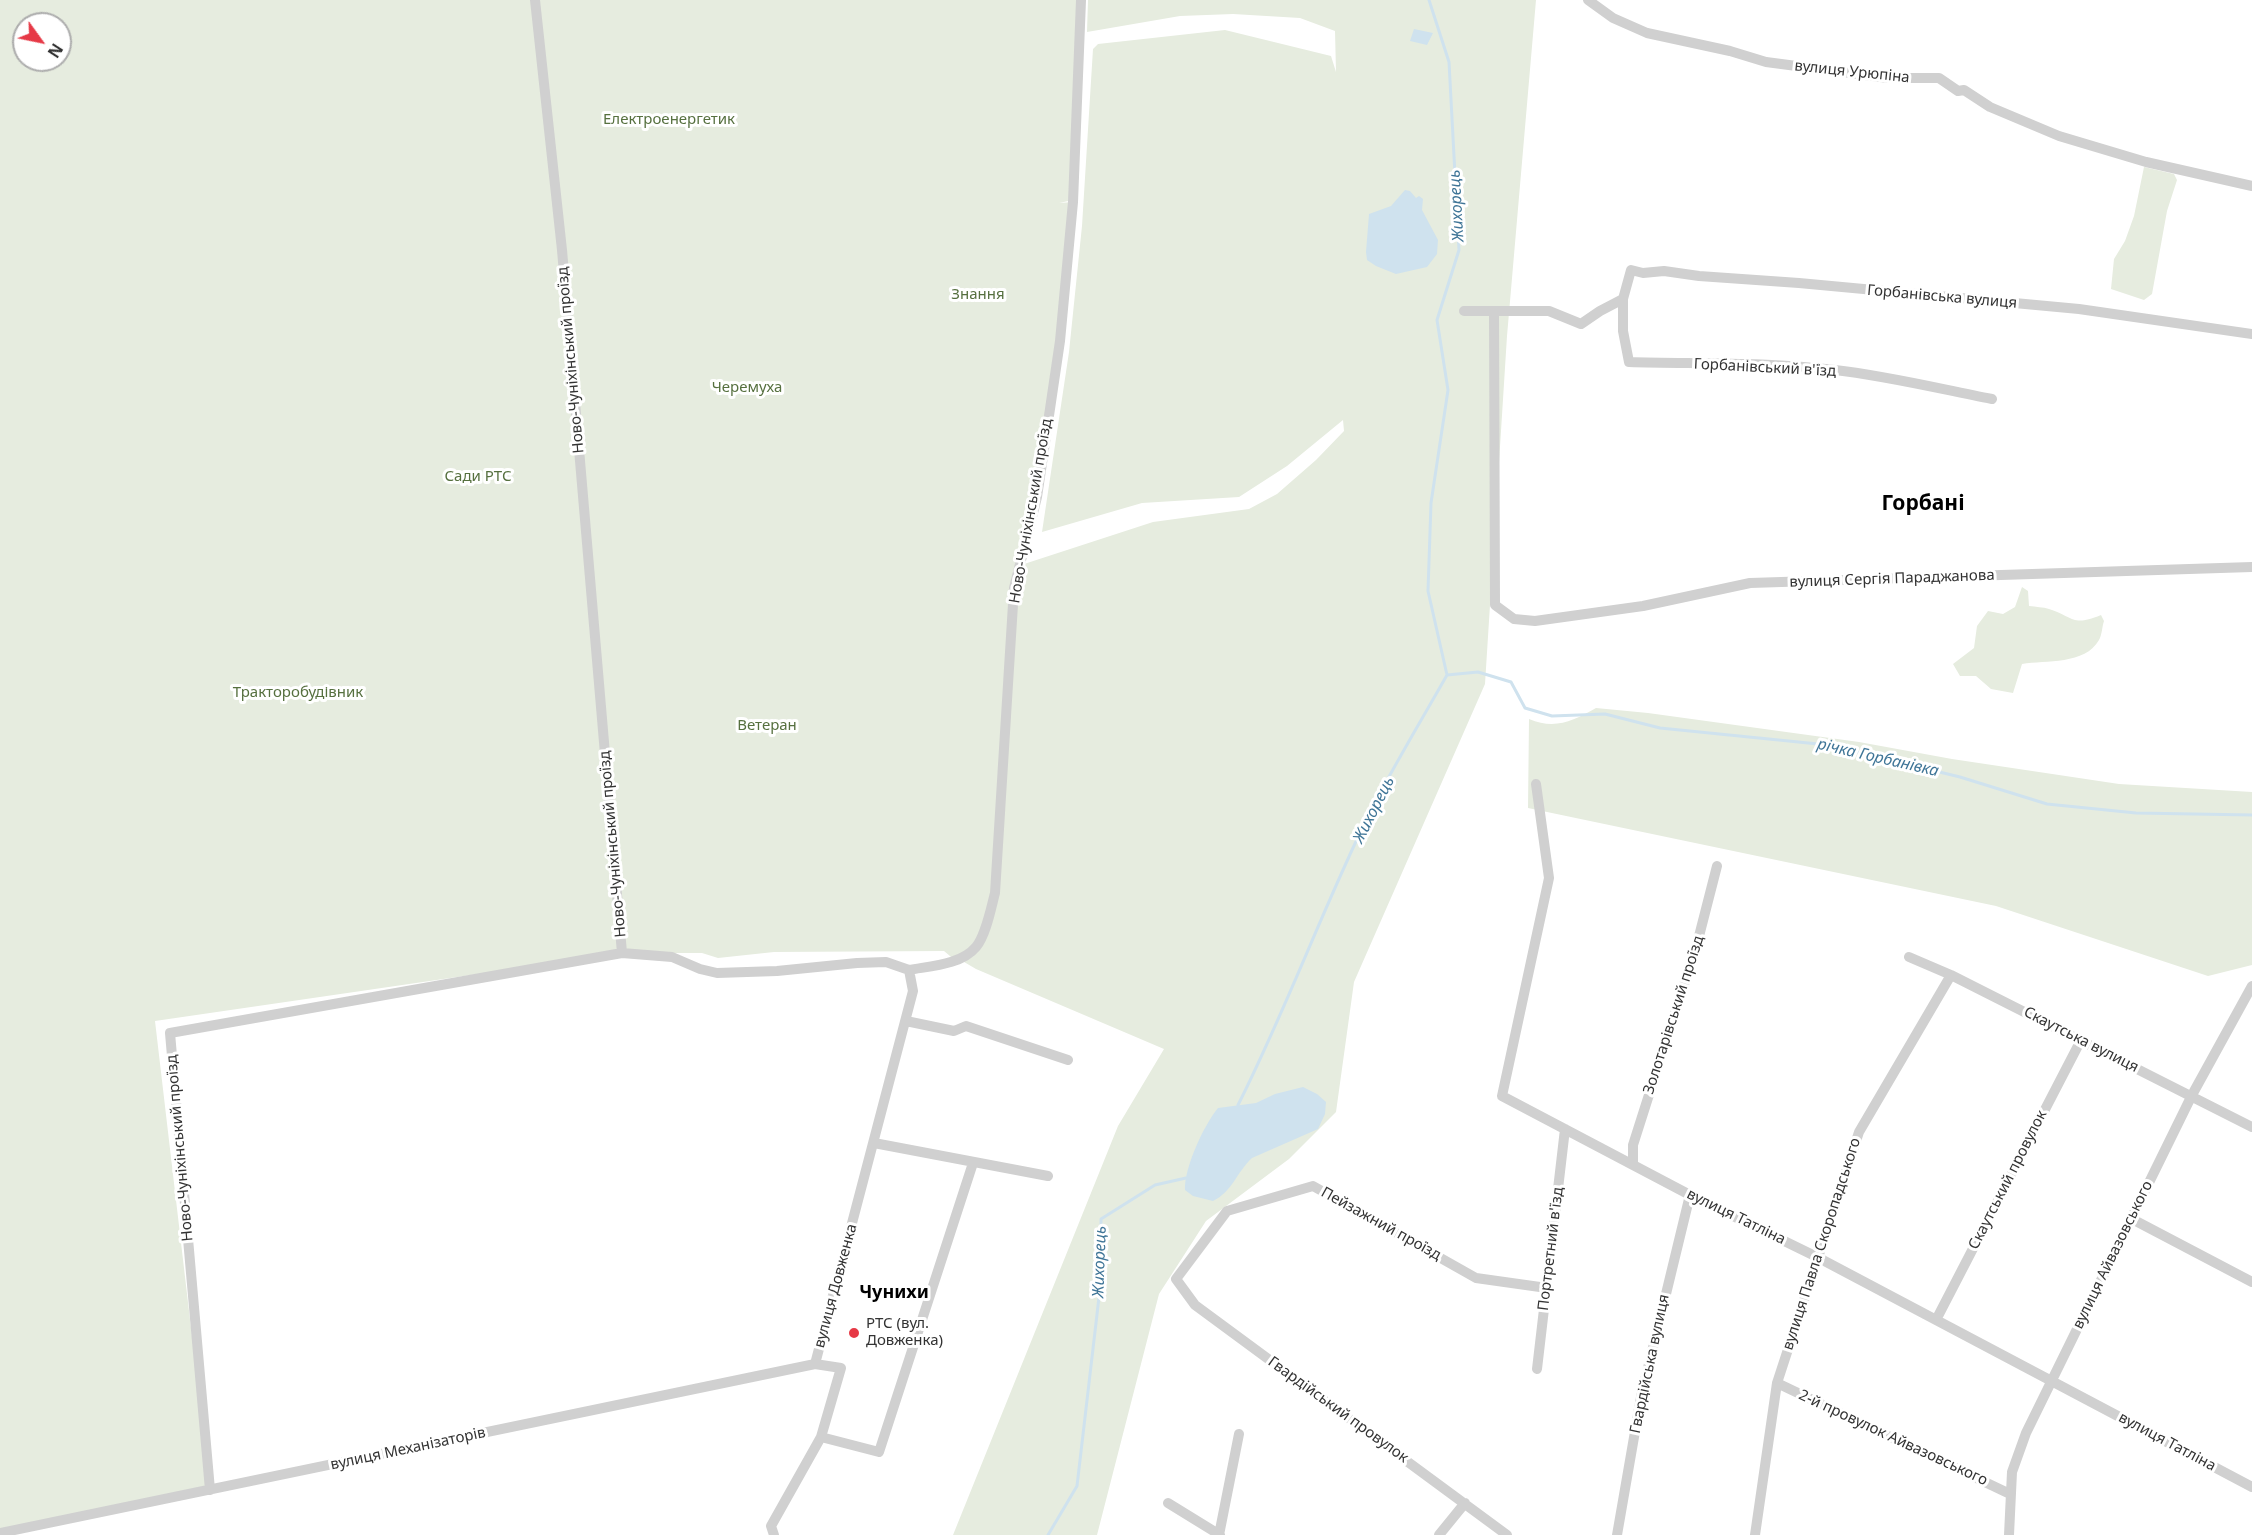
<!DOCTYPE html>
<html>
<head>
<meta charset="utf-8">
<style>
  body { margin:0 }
  #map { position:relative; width:2252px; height:1535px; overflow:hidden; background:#fff; font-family:"Noto Sans",sans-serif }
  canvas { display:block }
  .north { position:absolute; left:12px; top:12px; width:60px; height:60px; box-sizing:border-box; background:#fff; border:2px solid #adadad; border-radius:50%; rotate:123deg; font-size:16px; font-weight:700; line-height:24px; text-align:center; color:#333 }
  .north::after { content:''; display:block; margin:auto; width:21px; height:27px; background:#e63946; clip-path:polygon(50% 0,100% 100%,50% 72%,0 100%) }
</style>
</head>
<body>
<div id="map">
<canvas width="2252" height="1535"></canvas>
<div class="north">N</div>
</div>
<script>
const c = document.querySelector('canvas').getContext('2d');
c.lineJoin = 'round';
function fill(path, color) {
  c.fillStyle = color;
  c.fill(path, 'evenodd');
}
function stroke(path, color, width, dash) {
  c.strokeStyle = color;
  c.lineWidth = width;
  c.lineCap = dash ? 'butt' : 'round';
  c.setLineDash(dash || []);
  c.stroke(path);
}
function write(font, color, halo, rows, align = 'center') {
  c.font = font + ' "Noto Sans",sans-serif';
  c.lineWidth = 6;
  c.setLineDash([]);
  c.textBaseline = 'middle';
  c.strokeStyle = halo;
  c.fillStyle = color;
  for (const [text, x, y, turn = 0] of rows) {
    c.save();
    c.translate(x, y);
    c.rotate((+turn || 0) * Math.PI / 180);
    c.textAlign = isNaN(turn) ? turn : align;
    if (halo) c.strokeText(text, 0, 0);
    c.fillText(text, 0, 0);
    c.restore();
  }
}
fill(new Path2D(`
  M0 0H1077L1073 200 1059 203 1073 202 1041 468 1021 565 1153 522 1249 509 1277 494 1316 460 1344 431 1343 420 1287 466 1239 497 1142 503 1042 532 1069 352 1082 226 1093 49 1098 44 1225 30 1331 56 1336 72 1335 31 1300 18 1233 14 1180 16 1087 32 1088 0H1536L1507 336 1485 684 1354 982 1336 1112 1289 1159 1206 1221 1159 1294 1097 1535H953L1118 1126 1164 1049 976 969 959 959 956 961 944 951 774 952 718 958 702 953H622L155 1021 210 1490 0 1533ZM24 24H60V60H24Z
  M2144 167 2174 174 2177 180 2167 211 2152 294 2144 300 2111 289 2114 259 2125 241 2134 216Z
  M2022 587 2028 591 2029 606C2036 607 2043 607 2049 609 2074 617 2072 627 2101 615L2104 621C2102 627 2102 635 2099 640 2085 665 2046 660 2022 664L2013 693 1991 689 1976 676H1960L1953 664 1974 648 1977 626 1988 611 2003 614 2015 607Z
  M1596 708 1648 713 1859 742 1952 759 2119 784 2252 792V965L2208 976 1996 906 1528 808 1529 719C1555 730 1573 721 1596 708Z`), '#e6ecdf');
fill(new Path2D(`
  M1414 29 1433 33 1427 45 1410 41Z
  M1405 190 1410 191 1416 198 1419 196 1423 199 1422 210 1438 240 1437 254 1427 267 1396 274 1376 266 1367 260 1366 252 1369 214 1391 206Z
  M1303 1087 1317 1094 1326 1102 1325 1114 1318 1129 1252 1158C1236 1173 1233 1191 1213 1201L1193 1196 1185 1190C1184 1168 1204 1125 1218 1108L1256 1103 1275 1094Z`), '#cfe2ee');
stroke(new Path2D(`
  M1447 675 1478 672 1511 682 1525 708 1552 716 1605 714 1660 728 1828 745 1960 777 2047 804 2136 813 2252 815
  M1238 1105C1286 1010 1322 910 1369 814 1393 767 1421 721 1447 675L1428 591 1431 503 1448 390 1437 320 1459 250 1449 62 1429 0
  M1048 1535 1077 1486 1101 1280V1219L1155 1185 1186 1178`), '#cfe2ee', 3);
stroke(new Path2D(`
  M535 0 562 250 622 953
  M1588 0 1613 18 1647 33 1730 51 1766 62 1888 78H1939L1958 91 1964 90 1990 107 2059 136 2146 162 2252 186
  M1464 311H1549L1581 324 1600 311 1623 299
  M1494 311 1495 605 1514 619 1535 621 1643 606 1750 583 2252 567
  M1992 399C1940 389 1888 376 1835 370 1767 362 1697 364 1629 362L1623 331V299L1631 270 1643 273 1664 271 1699 276 1799 283 2079 309 2252 334
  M1536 784 1549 878 1502 1096 1690 1195 1817 1257 2252 1487
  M1909 957 1951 975 2252 1127
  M909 970C930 966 961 965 976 947 986 935 991 908 995 893L1014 588 1037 497 1060 341 1073 202 1081 0
  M906 1021 954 1031 966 1026 1068 1060
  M874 1143 1048 1176
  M1633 1164V1145L1697 944 1717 866
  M2132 1219 2252 1282
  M1936 1320 2081 1040
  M1537 1369 1565 1129
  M1777 1383 2010 1494
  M821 1437 879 1452 973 1163
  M210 1490 170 1033 622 953 672 957 700 969 717 973 777 971 857 963 886 962 909 970 913 991 815 1364
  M1168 1503 1220 1535
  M0 1533 815 1364 841 1368 821 1437 771 1526 774 1535
  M1219 1535 1239 1434
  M1439 1535 1465 1503
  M1507 1535 1195 1305 1176 1279 1227 1211 1313 1186 1476 1278 1547 1288
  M1617 1535 1641 1397 1690 1195
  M1755 1535 1777 1383 1859 1132 1951 975
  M2009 1535 2012 1472 2026 1433 2192 1095 2252 986`), '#d0d0d0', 10);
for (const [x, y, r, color] of [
  [854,1333,6,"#e63946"]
]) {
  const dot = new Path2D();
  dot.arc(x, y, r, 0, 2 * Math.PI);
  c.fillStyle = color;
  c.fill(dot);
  stroke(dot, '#fff', 2);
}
write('15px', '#333', '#fff', [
  ["вулиця Урюпіна",1852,72,6],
  ["Горбанівська вулиця",1942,297,5],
  ["Ново-Чуніхінський проїзд",571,360,-95],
  ["Горбанівський в'їзд",1765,368,3],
  ["Ново-Чуніхінський проїзд",1031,511,-80],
  ["вулиця Сергія Параджанова",1892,579,-2],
  ["Ново-Чуніхінський проїзд",613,844,-95],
  ["Золотарівський проїзд",1674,1015,-72],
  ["Скаутська вулиця",2081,1040,27],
  ["Ново-Чуніхінський проїзд",180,1148,-95],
  ["Скаутський провулок",2008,1180,-63],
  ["вулиця Татліна",1736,1217,26],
  ["Пейзажний проїзд",1381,1224,29],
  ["вулиця Павла Скоропадського",1822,1244,-72],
  ["Портретний в'їзд",1551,1249,-83],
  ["вулиця Айвазовського",2113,1255,-64],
  ["вулиця Довженка",836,1286,-75],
  ["Гвардійська вулиця",1650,1364,-78],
  ["Гвардійський провулок",1338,1410,36],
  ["2-й провулок Айвазовського",1893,1438,25],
  ["вулиця Татліна",2167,1442,28],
  ["вулиця Механізаторів",408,1449,-12]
]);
write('15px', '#56703f', '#fff', [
  ["Електроенергетик",669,120],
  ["Знання",978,295],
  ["Черемуха",747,388],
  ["Сади РТС",478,477],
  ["Тракторобудівник",298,693],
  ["Ветеран",767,726]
]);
write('15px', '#333', '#fff', [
  ["РТС (вул.",866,1324],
  ["Довженка)",866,1341]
], 'left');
write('italic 16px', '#3f7597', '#fff', [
  ["Жихорець",1457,206,-93],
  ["річка Горбанівка",1878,758,13],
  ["Жихорець",1374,810,-63],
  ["Жихорець",1100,1262,-88]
]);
write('bold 18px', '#000', '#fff', [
  ["Чунихи",894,1293]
]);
write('bold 21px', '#000', '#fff', [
  ["Горбані",1923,504]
]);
</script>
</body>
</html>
